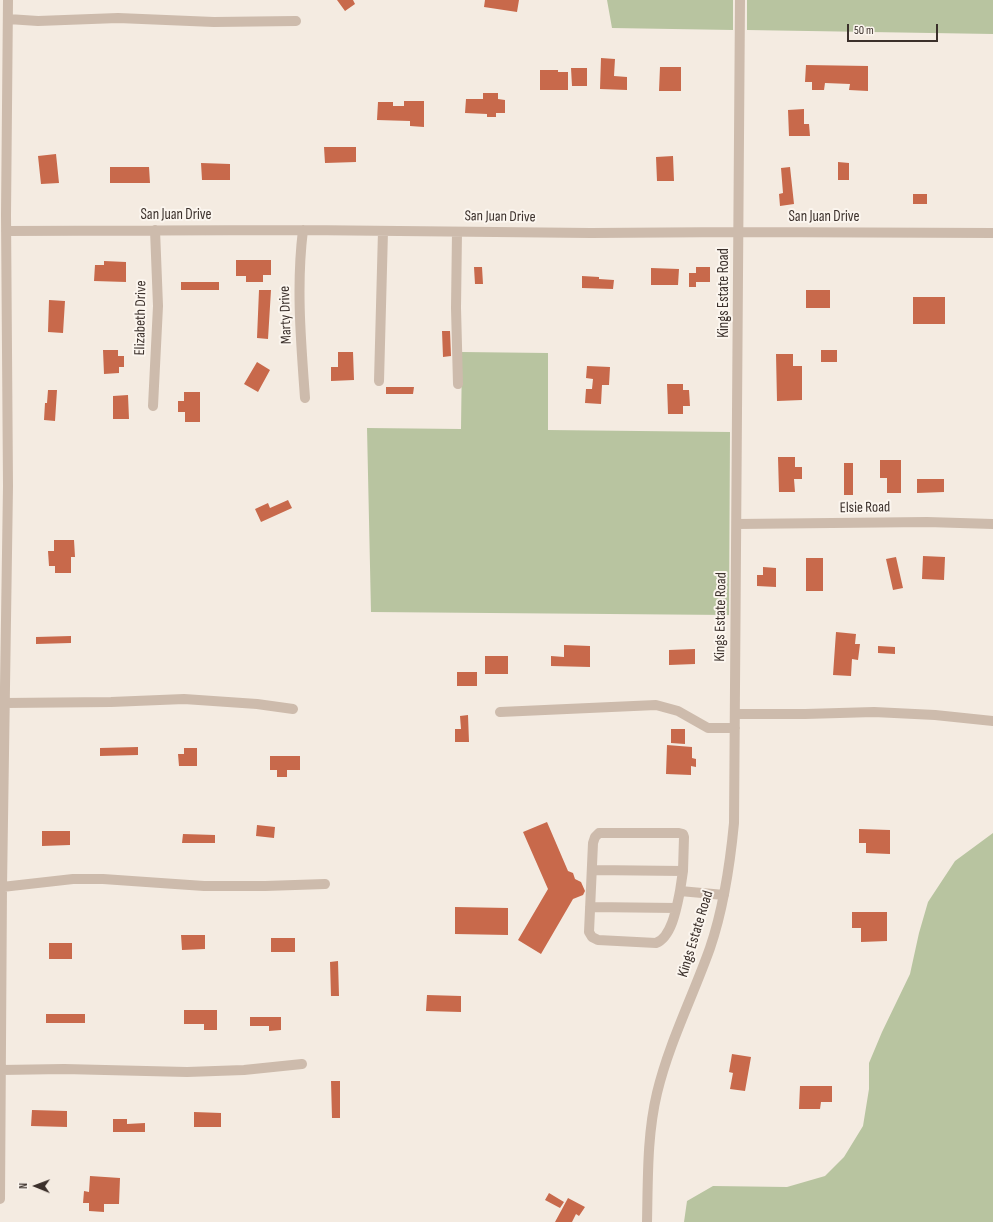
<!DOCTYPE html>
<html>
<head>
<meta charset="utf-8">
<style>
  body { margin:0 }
  #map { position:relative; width:993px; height:1222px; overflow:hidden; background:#f4ebe1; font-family:"Sofia Sans Condensed",sans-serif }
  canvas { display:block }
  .north { position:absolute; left:16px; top:1166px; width:40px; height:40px; -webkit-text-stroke:3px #fbf5ee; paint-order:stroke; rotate:271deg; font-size:11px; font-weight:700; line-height:16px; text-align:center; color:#3b302b }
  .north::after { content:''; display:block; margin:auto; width:14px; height:18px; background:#3b302b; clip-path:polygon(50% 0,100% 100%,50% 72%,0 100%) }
  .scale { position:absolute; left:847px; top:24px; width:91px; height:18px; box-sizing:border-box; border:2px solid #3b302b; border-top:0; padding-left:5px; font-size:12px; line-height:14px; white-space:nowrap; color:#3b302b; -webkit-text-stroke:3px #fbf5ee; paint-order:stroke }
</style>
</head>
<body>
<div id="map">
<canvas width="993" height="1222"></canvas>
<div class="north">N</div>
<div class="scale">50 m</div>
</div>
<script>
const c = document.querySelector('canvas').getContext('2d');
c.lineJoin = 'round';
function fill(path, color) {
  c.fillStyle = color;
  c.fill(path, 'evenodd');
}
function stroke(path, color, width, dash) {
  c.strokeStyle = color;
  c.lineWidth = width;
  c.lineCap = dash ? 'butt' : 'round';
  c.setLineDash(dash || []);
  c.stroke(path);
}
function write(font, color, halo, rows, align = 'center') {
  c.font = font + ' "Sofia Sans Condensed",sans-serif';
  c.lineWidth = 4;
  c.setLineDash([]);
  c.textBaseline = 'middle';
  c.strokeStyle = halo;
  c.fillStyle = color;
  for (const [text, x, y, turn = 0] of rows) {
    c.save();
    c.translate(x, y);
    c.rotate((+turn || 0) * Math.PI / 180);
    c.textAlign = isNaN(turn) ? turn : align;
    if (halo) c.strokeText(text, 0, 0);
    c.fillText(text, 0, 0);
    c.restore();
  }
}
fill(new Path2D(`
  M607 0H733V30L612 28Z
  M747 0H993V34L747 30Z
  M462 352 548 353V430L730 432 729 615 371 612 367 428 461 429Z
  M993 833V1222H684L687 1201 713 1186 787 1187 825 1176 844 1157 863 1126 869 1089V1063L882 1032 910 974 919 933 928 902 955 861Z`), '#b8c4a0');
fill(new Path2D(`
  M337 0H353L355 4 345 11Z
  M485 0H519L517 12 484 7Z
  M601 58 615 59 614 76 627 77V90L600 89Z
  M806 65 868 66V91L849 90 850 84 825 83 824 90H812V82H805Z
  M660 67H681V91H659Z
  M571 68H587V86H572Z
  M540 70H558V72H568V90H540Z
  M483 93H498V99L505 100V113H496V117H487V114L465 113 466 99H483Z
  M404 101H424V127L410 126V121L377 120 378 102H393V106H404Z
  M804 109V124H809L810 136H789L788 110Z
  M324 147H356V162L325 163Z
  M56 154 59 183 41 184 38 156Z
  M673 156 674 181H657L656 157Z
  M838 162 849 163V180H838Z
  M201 163 230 164V180H202Z
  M110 167H149L150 183H110Z
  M790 167 794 204 780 206 779 194 783 193 781 168Z
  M913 194H927V204H913Z
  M236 260H271V275H263V282H246V276H236Z
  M104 261 126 262V282L94 281 95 265H104Z
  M474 267H482L483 284H475Z
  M696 267H710V282H696V287H689V273H696Z
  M651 268 679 269 678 285H651Z
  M582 276 599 277V279L614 280 613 289 582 288Z
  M181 282H219V290H181Z
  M259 290H271L268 339 257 338Z
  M806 290H830V308H806Z
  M913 297H945V324H913Z
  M49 300 65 301 63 333 48 332Z
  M442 331H450L451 356 443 357Z
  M103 350H118V356H124V367H119V373L104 374Z
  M821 350H837V362H821Z
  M338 352H353L354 380 331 381V367H338Z
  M776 354H793V366H802V400L777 401Z
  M257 362 270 370 258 392 244 384Z
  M587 366 610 367 609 385H602L601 404 585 403 586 389H592L593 379 586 378Z
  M667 384H683V390H689L690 406H683V414H668Z
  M386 387H414L413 394H386Z
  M48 390H57L55 421 44 420 45 403H47Z
  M184 392H200V422H185V412H178V401H184Z
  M128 395 129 419H113V396Z
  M778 457H795V467H802V479H794L795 492H779Z
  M880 460H901V493H887V478H880Z
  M844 463H853V495H844Z
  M917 479H944V492L917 493Z
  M288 500 292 508 261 522 255 509 268 503 270 508Z
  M54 540H74L75 557H71V573H55V566H49L48 551H54Z
  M923 556 945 557 944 580 922 579Z
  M896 557 903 588 893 590 886 559Z
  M806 558H823V591H806Z
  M763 567 776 568V587L757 586V575H763Z
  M836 632 856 634 855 644H860L858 660 852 659 851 676 833 675Z
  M71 636V643L36 644V637Z
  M564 645 590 646V667L551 666V656L564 657Z
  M878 646 895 647V654L878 653Z
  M695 649V664L669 665V650Z
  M485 656H508V674H485Z
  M457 672H477V686H457Z
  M468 715 469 742H455V729H461L460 716Z
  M671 729H685V744L671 743Z
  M667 745 692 747V758L696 759V767L691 766V775L666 774Z
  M138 747V755L100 756V748Z
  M184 748H197V766H179L178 754H184Z
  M270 756H300V770H287V777H277V770H270Z
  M547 822 568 871 573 873 575 879 581 882 585 891 583 895 573 899 541 954 518 940 548 889 523 832Z
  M257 825 275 827 274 838 256 836Z
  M859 829 890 830V854L866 853V843H859Z
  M42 831H70V845L42 846Z
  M183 834 215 835V843H182Z
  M455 907 508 908V935L455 934Z
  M852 912H887V941L861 942V928H852Z
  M181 935H205V949L182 950Z
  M271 938H295V952H271Z
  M49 943H72V959H49Z
  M338 961 339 996H331L330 962Z
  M427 995 461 996V1012L426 1011Z
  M184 1010H217V1030H204V1024H184Z
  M46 1014H85V1023H46Z
  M250 1017H281V1030L269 1031V1026H250Z
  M732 1054 751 1057 745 1091 730 1089 733 1073 729 1072Z
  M331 1081H340V1118H332Z
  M800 1086H832V1102H821L820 1109H799Z
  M32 1110 67 1111V1127L31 1126Z
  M194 1112 221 1113V1127H194Z
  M113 1119H127V1124L145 1123V1132H113Z
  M90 1176 120 1178 119 1204H104V1212L89 1211V1203H83L84 1191 89 1192Z
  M549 1193 564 1202 560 1208 545 1200Z
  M568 1198 585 1207 579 1216 576 1214 572 1222H555Z`), '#c8694b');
stroke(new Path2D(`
  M8 19 38 21 118 18 214 22 296 21
  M303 230C296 286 301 343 305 398
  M6 231 303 230 591 233 739 232 993 233
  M457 232 456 308 458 384
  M379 381 383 231
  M153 406 158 306 155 230
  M737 524 927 522 993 524
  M5 703 111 702 184 699 257 704 293 709
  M500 712 656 705 678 711 708 728H735
  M735 714H805L874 712 935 715 993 721
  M592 870 683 871
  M2 887 73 879H103L204 886H265L325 884
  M680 891C677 906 672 937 656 943L598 940 592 937 589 932 593 843 595 837 599 833H679L683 834 684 837 683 871 680 891 724 895
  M590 907 676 908
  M1 1070 64 1069 187 1072 244 1070 302 1064
  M0 1199 2 887 8 486 6 215 8 0
  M647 1222C648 1178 647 1135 657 1093 669 1043 693 996 710 948 724 907 730 865 734 823L740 0`), '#cdbbac', 10);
write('15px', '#3b302b', '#fbf5ee', [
  ["San Juan Drive",176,215],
  ["San Juan Drive",500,217,1],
  ["San Juan Drive",824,217],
  ["Kings Estate Road",724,293,-90],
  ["Marty Drive",286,315,-92],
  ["Elizabeth Drive",141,318,-89],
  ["Elsie Road",865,508,-1],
  ["Kings Estate Road",721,617,-89],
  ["Kings Estate Road",696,934,-73]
]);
</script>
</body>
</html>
